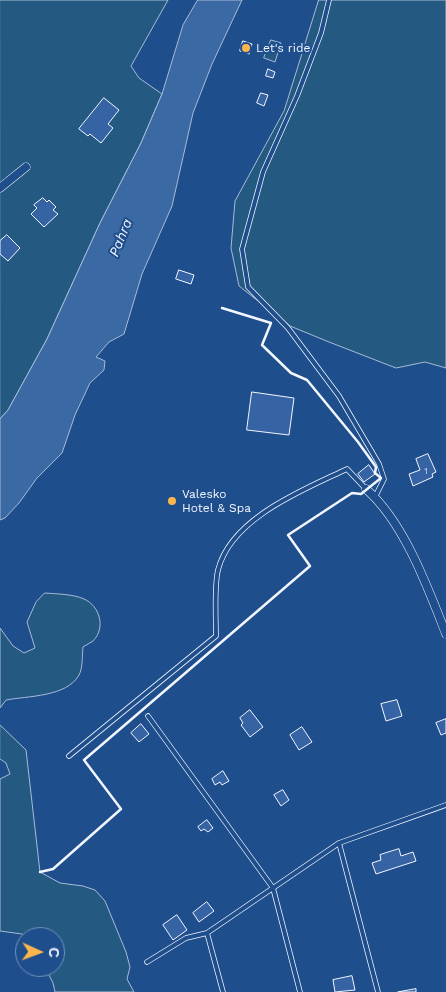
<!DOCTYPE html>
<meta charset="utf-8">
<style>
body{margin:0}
#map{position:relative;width:446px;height:992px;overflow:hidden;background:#1f4e8c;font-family:"Work Sans",sans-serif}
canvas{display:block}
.north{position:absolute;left:15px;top:927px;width:50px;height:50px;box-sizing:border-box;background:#1f4e8c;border:1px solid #7391ba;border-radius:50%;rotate:92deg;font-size:14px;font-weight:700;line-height:20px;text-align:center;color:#f2f6ff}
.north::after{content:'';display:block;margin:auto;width:18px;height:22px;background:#ffb74d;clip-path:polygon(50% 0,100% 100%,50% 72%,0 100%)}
</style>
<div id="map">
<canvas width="446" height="992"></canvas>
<div class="north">С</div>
</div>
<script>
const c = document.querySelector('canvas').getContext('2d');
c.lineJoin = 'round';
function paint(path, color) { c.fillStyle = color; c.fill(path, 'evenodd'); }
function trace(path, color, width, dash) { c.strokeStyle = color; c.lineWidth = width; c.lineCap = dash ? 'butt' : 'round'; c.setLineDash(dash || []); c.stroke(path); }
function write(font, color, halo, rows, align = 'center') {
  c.font = font + ' "Work Sans",sans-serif'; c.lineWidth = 4; c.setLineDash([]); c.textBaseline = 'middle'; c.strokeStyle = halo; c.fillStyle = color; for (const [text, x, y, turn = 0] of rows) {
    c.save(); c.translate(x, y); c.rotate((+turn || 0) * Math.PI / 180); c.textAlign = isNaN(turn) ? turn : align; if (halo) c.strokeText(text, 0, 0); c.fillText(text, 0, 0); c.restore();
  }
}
const green = new Path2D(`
 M0,0h168l-37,66 8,12 23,16 -21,49 -41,80 -53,116 -39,71 -8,9z
 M319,0h127v368l-21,-6 -29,6 -67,-26 -39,-16 -51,-40 -8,-38 4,-47 49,-90z
 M271,40l10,3 -6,19 -11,-4z
 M45,593c12,1 28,1 39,6 16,7 22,29 9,42 -3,2 -7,4 -10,6 -1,8 0,21 -4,28 -12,22 -52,21 -73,25l-6,8v-80l13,18 11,7 11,-5 -8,-26 9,-20z
 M0,725l26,25 14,122 20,11 23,3 12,4 10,11 21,51 4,15 -3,12 7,13h-79l-2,-9 -8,-16h10v-30h-29l-4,-3 -22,-3v-152l10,-5 -4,-11 -6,-4z`);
paint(green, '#245a82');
trace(green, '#a8bbd7', 1);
const water = new Path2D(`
 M198,0h44l-30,64 -19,49 -21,93 -30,68 -18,60 -15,8 -13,15 9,4 -1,9 -14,13 -15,32 -13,38 -25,25 -18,25 -14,15 -5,2v-101l8,-9 39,-71 53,-116 41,-80 21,-49 21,-69z`);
paint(water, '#3b69a3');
trace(water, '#a8bbd7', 1);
const building = new Path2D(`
 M243,41l9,3 -3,10 -9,-3z
 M268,69l7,3 -2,6 -7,-2z
 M261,93l7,2 -4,11 -7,-3z
 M104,98l15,12 -11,14 5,4 -12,15 -11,-9 -2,2 -9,-7z
 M43,198l4,4 2,-2 7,7 -3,3 5,4 -14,13 -13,-13 6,-6 -3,-3z
 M7,235l13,13 -12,13 -8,-7v-13z
 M179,270l15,5 -3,9 -15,-5z
 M252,392l42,6 -5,37 -42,-5z
 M428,454l8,18 -4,2 1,3 -20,9 -4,-12 11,-4 -4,-11z
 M369,465l6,9 -11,8 -6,-8z
 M397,700l5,16 -16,5 -5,-17z
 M250,710l13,17 -13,10 -9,-12 2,-2 -3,-5z
 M446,719v14l-5,2 -5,-12z
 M141,724l8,10 -10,8 -8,-9z
 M302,727l10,15 -13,8 -9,-15z
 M223,771l6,10 -7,4 -2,-3 -5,3 -3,-6z
 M283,790l6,10 -8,6 -7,-11z
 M207,820l6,8 -5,4 -4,-3 -3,2 -3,-4z
 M399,849l2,7 12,-4 3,9 -40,13 -4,-11 9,-3 -1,-5z
 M207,902l7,9 -15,11 -6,-9z
 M177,915l10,15 -14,10 -10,-15z
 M352,976l3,14 -20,2 -2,-12z
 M416,989v3h-18z`);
paint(building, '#3563a3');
trace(building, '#f2f6ff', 1);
const lane = new Path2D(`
 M329,0l-8,33 -24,63 -34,76 -21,77 6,38 40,41 51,68 40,68 5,15 -9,18
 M148,716l125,172 27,104
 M69,756l147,-120c0,-18 -2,-49 2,-66 13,-52 85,-80 129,-101l19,20
 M147,962l39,-24 21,-5
 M223,992l-16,-59 132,-90
 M378,992l-39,-149 107,-38`);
const street = new Path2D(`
 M0,188l26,-21
 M366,489c38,33 62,99 80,145`);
trace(lane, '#f2f6ff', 5.5);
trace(street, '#f2f6ff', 9);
trace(lane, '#1f4e8c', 4);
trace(street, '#1f4e8c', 8);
trace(new Path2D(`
 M40,872l13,-3 68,-60 -37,-49 226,-194 -22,-31 64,-42 9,1 20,-16 -6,-5 1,-6 -18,-25 -51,-62 -16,-7 -29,-28 9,-22 -49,-15`), '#f2f6ff', 2.5);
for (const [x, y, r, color] of [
 [246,48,5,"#ffb74d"],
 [172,501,5,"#ffb74d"]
]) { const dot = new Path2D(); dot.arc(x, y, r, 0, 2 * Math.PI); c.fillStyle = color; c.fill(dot); trace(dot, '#1f4e8c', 2); }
write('10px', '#c3d1e8', null, [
 ["1",426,471]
]);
write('12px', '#f2f6ff', '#1f4e8c', [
 ["Let's ride",256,48],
 ["Valesko",182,494],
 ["Hotel & Spa",182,508]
], 'left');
write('italic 14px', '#f2f6ff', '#1f4e8c', [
 ["Pahra",121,238,-68]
]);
</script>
